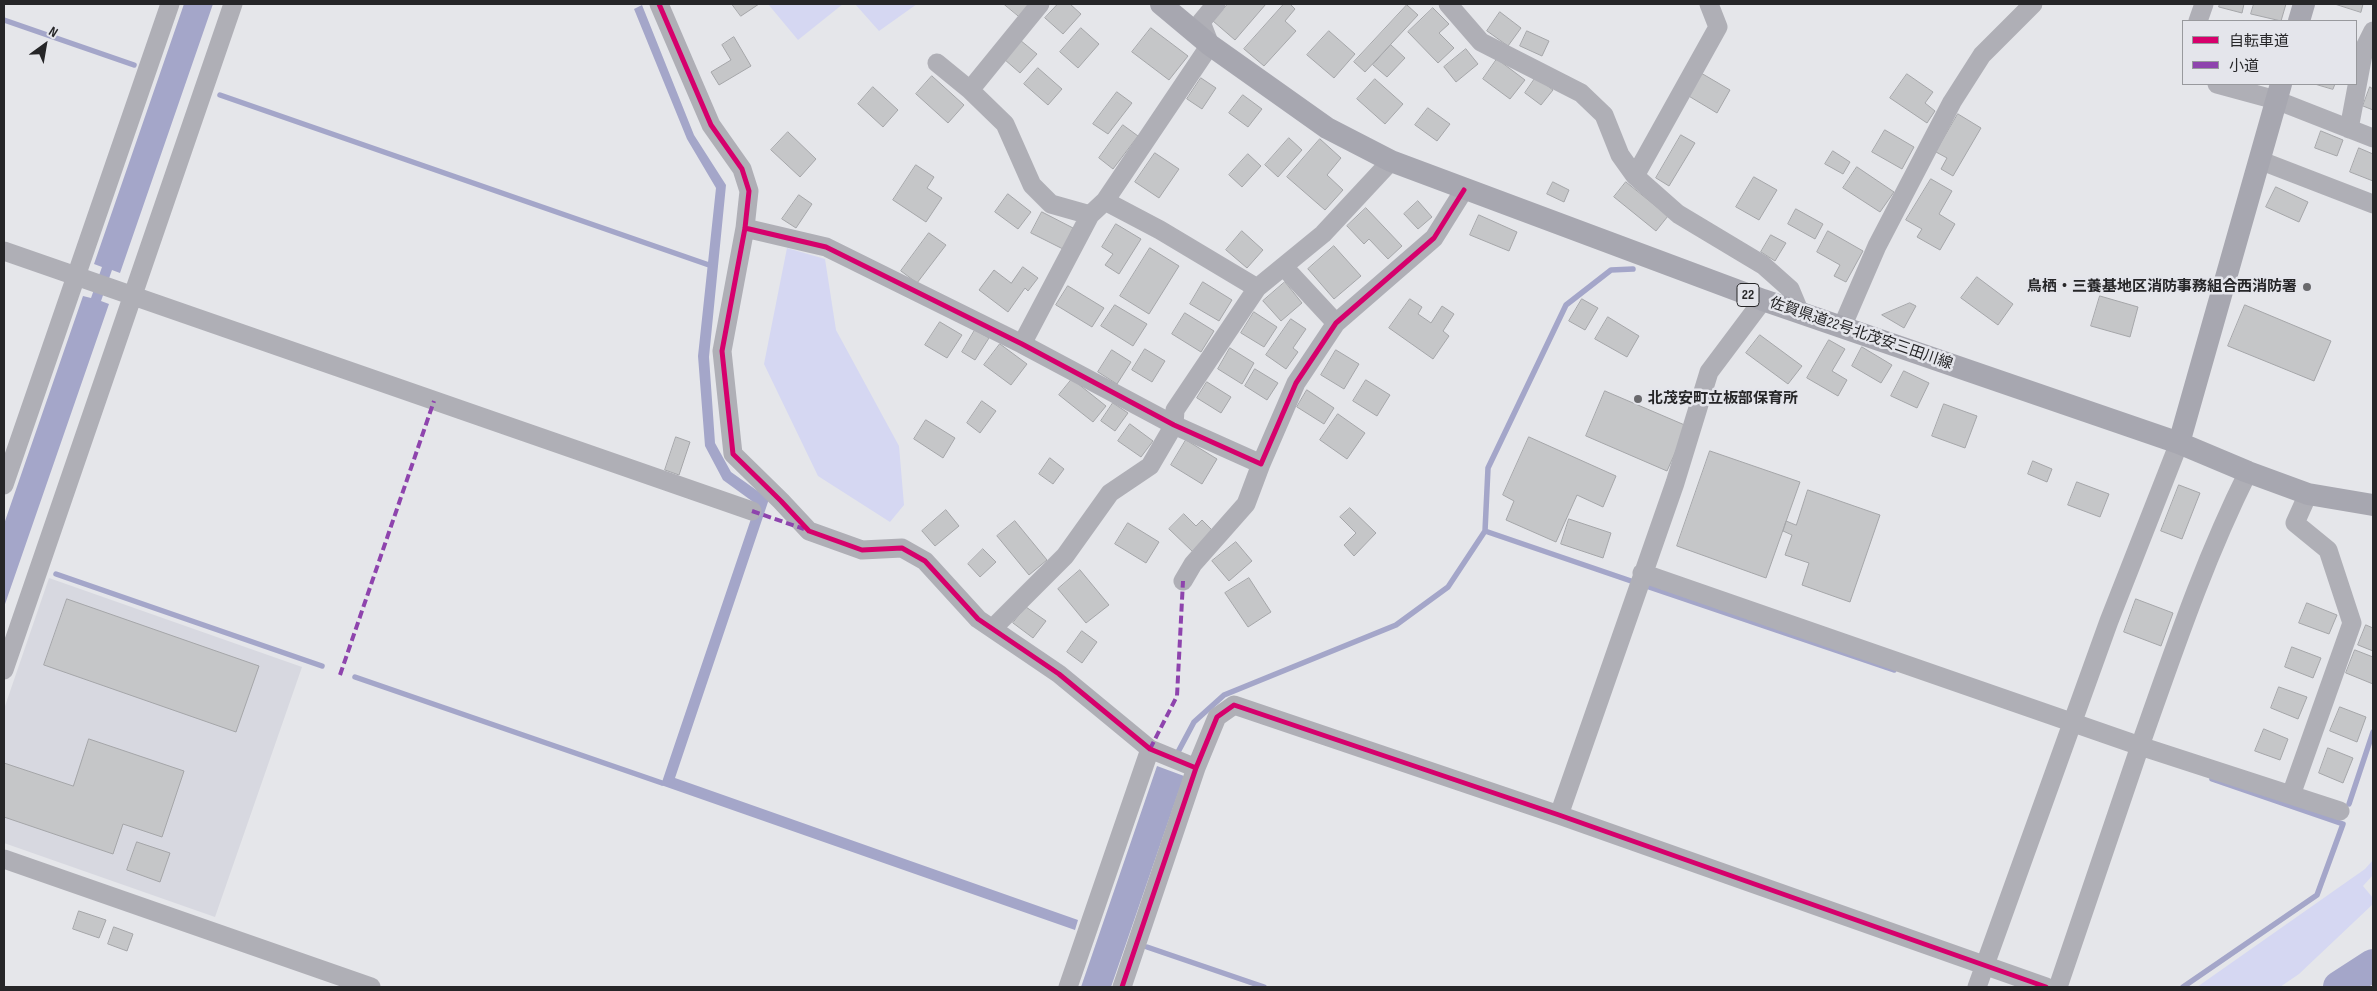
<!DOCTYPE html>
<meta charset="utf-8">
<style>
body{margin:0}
#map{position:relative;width:2377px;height:991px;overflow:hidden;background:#e5e6ea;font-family:"Sofia Sans Condensed","Noto Sans JP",sans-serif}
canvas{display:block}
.frame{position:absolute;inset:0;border:5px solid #262628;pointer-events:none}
.legend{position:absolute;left:2182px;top:20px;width:175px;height:65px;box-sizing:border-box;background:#e4e5eb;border:1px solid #98999d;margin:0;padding:6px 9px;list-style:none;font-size:15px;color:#262628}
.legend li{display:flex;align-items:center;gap:10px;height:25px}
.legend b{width:25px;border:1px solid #98999d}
.north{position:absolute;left:20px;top:20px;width:50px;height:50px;-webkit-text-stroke:4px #e4e5eb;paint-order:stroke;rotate:32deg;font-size:14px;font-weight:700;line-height:20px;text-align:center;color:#262628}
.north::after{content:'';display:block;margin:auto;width:18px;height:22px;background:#262628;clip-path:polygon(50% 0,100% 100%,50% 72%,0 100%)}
</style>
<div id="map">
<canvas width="2377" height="991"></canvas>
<div class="frame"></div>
<ul class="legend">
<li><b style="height:6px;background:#d6006c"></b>自転車道</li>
<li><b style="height:6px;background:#8e44ad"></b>小道</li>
</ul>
<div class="north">N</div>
</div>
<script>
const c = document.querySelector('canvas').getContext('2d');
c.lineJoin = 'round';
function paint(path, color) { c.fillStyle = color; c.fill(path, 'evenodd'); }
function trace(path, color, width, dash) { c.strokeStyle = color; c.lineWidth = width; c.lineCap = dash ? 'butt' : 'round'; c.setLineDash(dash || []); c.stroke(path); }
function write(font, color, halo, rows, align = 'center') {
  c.font = font + ' "Sofia Sans Condensed","Noto Sans JP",sans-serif'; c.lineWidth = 5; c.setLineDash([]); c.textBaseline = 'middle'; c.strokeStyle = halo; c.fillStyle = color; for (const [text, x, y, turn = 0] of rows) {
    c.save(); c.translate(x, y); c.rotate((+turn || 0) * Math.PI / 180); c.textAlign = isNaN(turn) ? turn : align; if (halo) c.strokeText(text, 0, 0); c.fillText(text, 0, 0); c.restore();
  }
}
paint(new Path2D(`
 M49,578l253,89 -87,250 -211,-74v-134z`), '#d7d8e0');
paint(new Path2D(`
 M768,4h75l-45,36z
 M855,4h62l-38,27z
 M787,248l38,11 11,71 63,116 5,59 -14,17 -72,-46 -54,-112z
 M2373,860v15l-10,11 10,12v6l-74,70 -19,13h-83l168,-118z`), '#d5d7f2');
paint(new Path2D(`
 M184,4h29l-93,269 -8,-3 -11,31 8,3 -105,303v-83l79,-228 8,2 11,-31 -8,-3z
 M642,5l52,130 32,50 -17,172 6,86 16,29 38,27 -94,279 403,142 -3,10 -414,-145 95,-281 -33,-24 -18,-34 -7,-90 18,-168 -29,-49 -53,-130z
 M1157,766l27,10 -73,211h-30z`), '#a4a6c9');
trace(new Path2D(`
 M4,20l130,45
 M220,95l489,170
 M1485,531l149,51
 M56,574l266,92
 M1649,587l245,83
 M355,677l307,106
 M1178,752l16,-30 30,-27 172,-70 52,-38 37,-56 3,-63 78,-163 45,-35 22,-1
 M2349,804l24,-72
 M1147,947l117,40
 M2183,987l134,-92 26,-71 -131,-45`), '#a4a6c9', 5.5);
trace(new Path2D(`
 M2339,987l34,-22`), '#a4a6c9', 32);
const building = new Path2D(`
 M732,4h27l-18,12z
 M1004,4h28l-12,13z
 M1058,4h12l11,10 -18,20 -18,-16z
 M1228,4h38l-31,36 -22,-19z
 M1284,4h6l5,5 -10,12 11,10 -32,35 -20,-17z
 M2220,4h24l-2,9 -23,-6z
 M2254,4h32l-5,17 -30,-7z
 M2335,4h28l-2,8z
 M1407,5l11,10 -53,57 -11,-10z
 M1433,8l16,16 -10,9 15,15 -16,15 -30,-31z
 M1500,12l21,16 -13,18 -21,-15z
 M1081,28l18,16 -21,24 -18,-16z
 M1151,28l37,28 -19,24 -37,-28z
 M1329,31l26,23 -21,24 -27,-23z
 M1527,31l22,10 -7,15 -22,-10z
 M734,37l17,29 -32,19 -8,-13 20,-12 -9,-15z
 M1020,40l17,14 -17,19 -16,-14z
 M1391,45l14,13 -18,19 -14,-12z
 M1466,49l12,15 -22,18 -12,-15z
 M1497,59l28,21 -15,19 -27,-20z
 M1038,68l24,21 -14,16 -24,-21z
 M1701,73l29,17 -13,23 -30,-18z
 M1907,74l26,18 -8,11 10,8 -8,12 -37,-25z
 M932,76l32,29 -16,18 -32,-29z
 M1536,77l17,13 -12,15 -16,-12z
 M1201,78l15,10 -14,21 -15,-10z
 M1375,79l28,25 -18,20 -28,-25z
 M2315,84h20l-2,5z
 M873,87l25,23 -15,17 -25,-23z
 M2370,87l3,2v21l-10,-4z
 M1117,92l15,11 -24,31 -15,-10z
 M1243,95l19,14 -14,18 -19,-14z
 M1428,108l22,16 -13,17 -22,-16z
 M1958,114l23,14 -28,48 -12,-7 6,-11 -11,-6z
 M1123,125l15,11 -25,33 -14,-11z
 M1885,130l29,17 -12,22 -30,-17z
 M2321,131l22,9 -6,16 -22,-8z
 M788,132l28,27 -16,18 -29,-27z
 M1681,135l14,8 -26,43 -13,-8z
 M1289,138l13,12 -24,27 -13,-12z
 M1320,139l21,19 -14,17 16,15 -18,20 -38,-33z
 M2359,148l14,6v27l-23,-9z
 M1833,151l17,11 -7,12 -18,-10z
 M1155,153l24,16 -20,29 -24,-16z
 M1248,154l13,12 -19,21 -13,-12z
 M916,165l18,12 -7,11 15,10 -16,24 -33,-22z
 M1857,167l37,25 -14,20 -37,-24z
 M1754,177l23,13 -18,30 -23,-13z
 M1931,179l21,12 -13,23 16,10 -15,26 -23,-13 5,-8 -16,-9z
 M1553,182l16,8 -5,12 -17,-8z
 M1626,182l42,34 -12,15 -42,-34z
 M2276,187l32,15 -9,20 -33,-15z
 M1008,194l23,18 -13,17 -23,-17z
 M799,195l13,9 -16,24 -14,-9z
 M1418,201l14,16 -14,12 -14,-15z
 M1366,208l36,38 -14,13 -19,-20 -5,5 -17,-18z
 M1796,209l27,15 -8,15 -27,-15z
 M1042,212l31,16 -10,21 -32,-16z
 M1479,215l38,17 -8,19 -39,-16z
 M1116,224l25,15 -22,35 -14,-9 8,-11 -11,-7z
 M1242,231l21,19 -16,18 -21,-18z
 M1828,231l35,20 -17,31 -12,-6 6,-11 -23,-13z
 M929,233l17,12 -29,38 -16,-12z
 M1771,235l15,8 -11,18 -14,-9z
 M1334,246l27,30 -27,23 -26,-30z
 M1150,248l29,18 -30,48 -29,-18z
 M1023,267l15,11 -10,13 -3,-3 -17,24 -29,-22 15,-20 17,13z
 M1977,277l36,27 -15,21 -37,-27z
 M1203,282l29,18 -13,21 -29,-17z
 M1285,282l17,21 -21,18 -18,-20z
 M1068,286l36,22 -12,19 -36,-22z
 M2100,296l38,11 -8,30 -39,-11z
 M1410,299l12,8 -4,7 13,9 11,-17 12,8 -11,17 6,5 -16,23 -44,-31z
 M1582,299l16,9 -13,22 -16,-9z
 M1910,303l6,3 -12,22 -22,-13z
 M1115,305l32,19 -14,22 -32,-20z
 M2245,305l86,36 -17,40 -86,-35z
 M1254,312l23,15 -13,20 -23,-14z
 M1185,313l29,18 -13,21 -29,-18z
 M1608,317l31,19 -12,21 -32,-18z
 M1291,319l15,10 -13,19 5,4 -12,17 -20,-14z
 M940,322l22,13 -15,23 -22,-13z
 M975,330l14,8 -14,22 -13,-8z
 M1760,335l42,31 -14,18 -42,-31z
 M1829,340l16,9 -13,22 15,9 -9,16 -31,-18z
 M1000,344l27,20 -16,21 -27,-20z
 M1862,347l30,18 -11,18 -29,-17z
 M1230,348l24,15 -12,21 -24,-15z
 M1145,349l20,12 -13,21 -20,-12z
 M1112,350l19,12 -14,22 -19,-12z
 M1336,350l23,14 -15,25 -23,-14z
 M1255,369l23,14 -11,17 -22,-14z
 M1904,371l25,12 -12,25 -26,-12z
 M1072,379l34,27 -13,16 -34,-27z
 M1366,380l24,15 -13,21 -24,-15z
 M1207,382l24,15 -10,16 -24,-15z
 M1307,390l27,18 -10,16 -27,-17z
 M1605,391l82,35 -20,45 -81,-35z
 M982,401l14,10 -16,22 -13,-10z
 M1113,403l15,10 -13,18 -14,-10z
 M1944,404l33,12 -12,32 -33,-12z
 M1338,414l27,19 -18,26 -27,-19z
 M926,420l29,18 -12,20 -29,-19z
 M1130,424l23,17 -12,16 -23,-16z
 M676,437l14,5 -11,33 -14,-5z
 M1529,437l87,39 -13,31 -26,-12 -21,47 -50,-22 8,-19 -11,-6z
 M1186,440l31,19 -15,25 -31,-19z
 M1710,451l90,31 -34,96 -89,-32z
 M1050,458l14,11 -11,15 -14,-10z
 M2033,461l19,8 -5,13 -19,-8z
 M2077,482l32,12 -9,23 -32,-12z
 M2179,485l21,8 -18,46 -21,-8z
 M1808,490l72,25 -30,87 -48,-17 7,-22 -24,-8 7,-20 -9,-4 3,-10 10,4z
 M1350,508l26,25 -22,23 -10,-11 12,-12 -16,-16z
 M946,510l13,16 -24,20 -13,-15z
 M1184,514l12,12 6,-6 11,11 -20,21 -24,-23z
 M1569,519l42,14 -8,25 -42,-14z
 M1015,521l32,39 -18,15 -32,-39z
 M1128,523l31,19 -13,21 -31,-19z
 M1236,542l16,19 -23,20 -17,-20z
 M983,549l13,13 -16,15 -12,-13z
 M1080,570l29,35 -23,18 -28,-34z
 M1249,578l22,34 -23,15 -23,-34z
 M67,599l192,67 -23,66 -192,-67z
 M2136,599l37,14 -12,33 -37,-14z
 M2307,603l30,12 -8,19 -30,-11z
 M1026,607l20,14 -13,17 -20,-15z
 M2366,625l7,3v23l-15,-6z
 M1082,631l15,11 -15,21 -15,-11z
 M2292,647l29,11 -8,20 -28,-11z
 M2355,650l18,7v27l-27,-11z
 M2279,687l28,10 -9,22 -27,-11z
 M2340,707l26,10 -9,25 -27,-11z
 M2264,729l24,10 -8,21 -25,-9z
 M89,739l95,32 -22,66 -39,-13 -10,30 -109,-37v-54l69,23z
 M2328,748l25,10 -10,25 -24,-10z
 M137,842l33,11 -10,29 -33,-12z
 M79,911l27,9 -7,18 -26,-9z
 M114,927l19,7 -6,17 -19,-7z`);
paint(building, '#c5c6c8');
trace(building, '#a5a6a9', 1);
trace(new Path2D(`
 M659,4l52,121 31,44 7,22 -4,37 -23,123 11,103 48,47 28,30 53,19 40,-2 23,13 53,58 81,55 91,75 46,19
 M1448,4l33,38 100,51 23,22 16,40 15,21 43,38 85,51 27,24 10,24
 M2198,21l6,-17
 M937,63l33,27 35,34 27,61 19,19 39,11
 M2217,84l59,16 97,38
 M970,90l70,-86
 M2349,129l15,-80 9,-18
 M2259,160l114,44
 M1635,176l83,-149 -9,-23
 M1105,201l55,29 97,58
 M745,228l81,19 196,97 152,81 87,39 35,-81 40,-60 98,-85 30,-48
 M4,251l748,260
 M1284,267l52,56
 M1842,327l35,-81 75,-144 30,-47 51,-51
 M1022,344l68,-129 15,-14 105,-156 -9,-23 15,-18
 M4,485l166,-481
 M1642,573l498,173c33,-93 64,-186 108,-274
 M1183,581l10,-17 53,-60 15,-40
 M993,628l72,-72 45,-63 40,-27 24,-41 1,-15 82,-122 66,-54 68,-73
 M4,670l229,-666
 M2291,795l61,-172 -24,-73 -33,-27 13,-29
 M1559,815l116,-332 34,-111 54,-72
 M4,859l367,128
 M1068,987l82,-238
 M1122,987l74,-219 21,-51 17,-12 325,110 487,172
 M1977,987l132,-366 70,-178
 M2058,987l82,-241 200,65`), '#afafb6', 19);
trace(new Path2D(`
 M1161,4l49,41 117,83 64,33 372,139 416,143 69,29 60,22 65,11
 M2299,21l5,-17
 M2179,443l102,-359`), '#a7a7b0', 22);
trace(new Path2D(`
 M752,511l52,18
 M340,675l94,-274
 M1150,749l27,-53 6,-115`), '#8e44ad', 4, [8, 4]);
trace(new Path2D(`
 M659,4l52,121 31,44 7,22 -4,37 -23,123 11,103 48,47 28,30 53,19 40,-2 23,13 53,58 81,55 91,75 46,19
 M745,228l81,19 196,97 152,81 87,39 35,-81 40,-60 98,-85 30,-48
 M1122,987l74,-219 21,-51 17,-12 325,110 487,172`), '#d6006c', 5);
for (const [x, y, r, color] of [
 [2307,287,5,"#69696c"],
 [1638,399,5,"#69696c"]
]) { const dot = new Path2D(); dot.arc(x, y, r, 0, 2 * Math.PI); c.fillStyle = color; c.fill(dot); trace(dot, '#e4e5eb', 2); }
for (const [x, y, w] of [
 [1748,295,22]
]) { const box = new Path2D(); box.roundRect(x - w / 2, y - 11.5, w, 23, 4); c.fillStyle = '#e4e5eb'; c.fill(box); trace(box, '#262628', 1); }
write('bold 14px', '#262628', null, [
 ["22",1748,295]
]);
write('bold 15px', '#262628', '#e4e5eb', [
 ["鳥栖・三養基地区消防事務組合西消防署",2297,287],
 ["北茂安町立板部保育所",1648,399,"left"]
], 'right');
write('15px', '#262628', '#e4e5eb', [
 ["佐賀県道22号北茂安三田川線",1861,334,19]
]);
</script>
